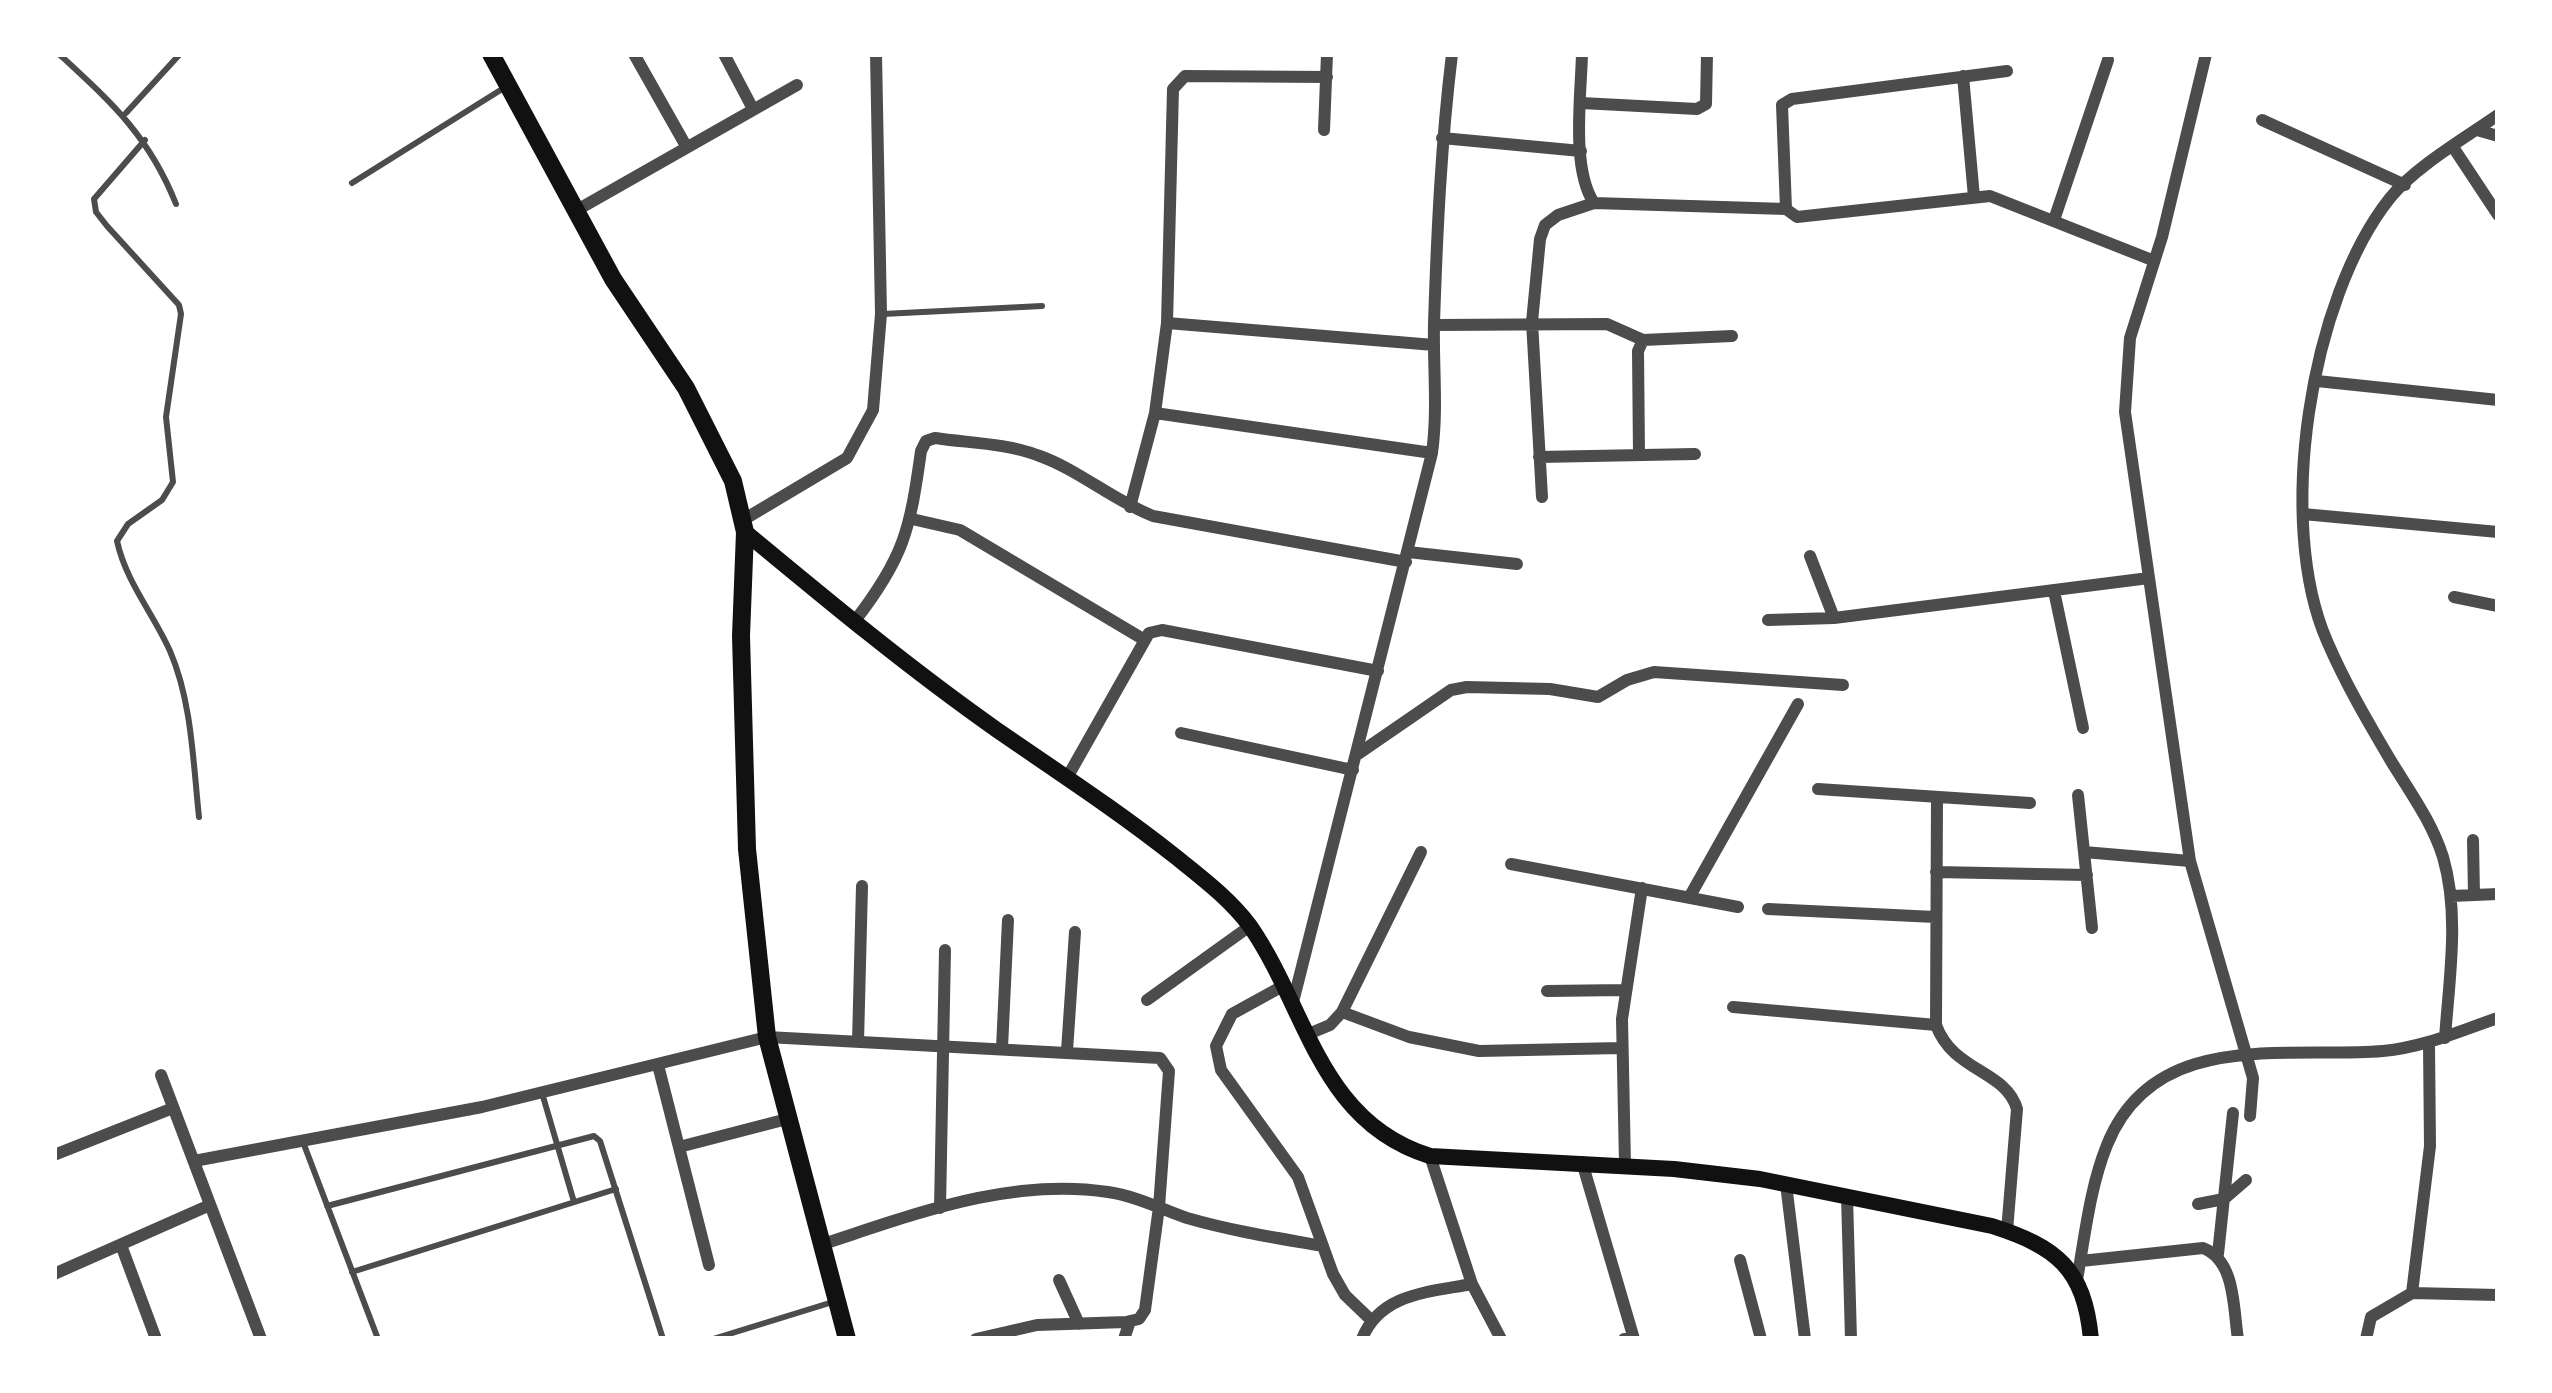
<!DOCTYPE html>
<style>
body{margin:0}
#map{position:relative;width:2552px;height:1393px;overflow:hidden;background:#fff;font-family:"Crimson Pro",serif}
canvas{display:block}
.frame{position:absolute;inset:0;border:57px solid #fff;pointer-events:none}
</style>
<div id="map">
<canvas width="2552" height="1393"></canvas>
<div class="frame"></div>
</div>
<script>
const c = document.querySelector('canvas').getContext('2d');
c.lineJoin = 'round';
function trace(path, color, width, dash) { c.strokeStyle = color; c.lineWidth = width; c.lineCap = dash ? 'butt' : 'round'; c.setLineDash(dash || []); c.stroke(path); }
trace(new Path2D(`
 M59,54c53,49 90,82 117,150
 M126,113l54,-59
 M145,140l-51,59 2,13 11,14 72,79 2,9 -15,103 7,65 -11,18 -34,24 -11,17c9,41 36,72 53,110 22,51 23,111 29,166
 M352,183l155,-97
 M883,314l159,-8
 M542,1093l32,109
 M303,1142l75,197
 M327,1206l267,-70 6,5 63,198
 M352,1272l264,-83
 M713,1339l123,-38`), '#4c4c4c', 6);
trace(new Path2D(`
 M634,54l52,92
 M724,54l29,55
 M1582,54c-1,41 -11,115 12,149l192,6
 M2206,54l-44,183 -32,101 -5,74 65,449 63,217 -3,38
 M2007,71l-215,28 -10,6 4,104 11,8 193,-21 162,64
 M1963,76l11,121
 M1581,103l116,6 9,-5 1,-50
 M2262,120l143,65
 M1324,130l3,-76
 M2477,130l21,6
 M1442,138l139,13
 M2453,147l45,68
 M577,210l220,-125
 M2054,220l54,-160
 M1167,323l267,22
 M1434,325l173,-1 36,16
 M2317,381l181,19
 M1155,413l277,40
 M1639,455l-1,-104 5,-11 89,-4
 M1539,457l156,-3
 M1542,497l-10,-175 8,-83 5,-14 13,-10 36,-12
 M1130,507l25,-94 12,-90 6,-234 12,-13 142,1
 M2303,514l195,18
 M912,519l48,11 183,109
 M743,520l104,-62 26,-48 8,-96 -5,-260
 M1408,552l109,12
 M1810,556l24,62
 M2054,591l29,137
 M2454,597l44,9
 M1768,620l66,-2 315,-40
 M854,622c50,-64 56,-92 67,-171l5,-10 9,-3c33,5 70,5 102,17 41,14 75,45 116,61l253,46
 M1181,733l172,37
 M1358,754l93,-64 16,-3 83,2 48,8 29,-17 27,-8 189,13
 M1068,776l81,-143 13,-3 216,41
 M1818,789l212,14
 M2078,795l14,133
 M1937,797l-1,228c17,47 70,45 81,84l-10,122
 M2473,840l1,55
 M2084,852l106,9
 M1511,864l227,43
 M1936,872l151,3
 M1690,896l108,-192
 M2451,896l47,-2
 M1768,909l167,8
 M1281,987l-49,27 -16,32 5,24 77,107 35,97 12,21 25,24
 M1547,991l77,-1
 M1147,1000l103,-74
 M1292,1006l140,-553c6,-44 1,-86 2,-130 3,-90 7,-179 18,-269
 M1733,1007l203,18
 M1342,1012l67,25 70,14 141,-3
 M1306,1035l24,-10 12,-13 79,-160
 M2445,1038c4,-59 15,-123 -2,-181 -11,-35 -33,-65 -52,-96 -23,-39 -46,-78 -64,-120 -52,-119 -17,-343 63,-443 25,-31 75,-60 108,-83
 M858,1042l4,-156
 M1002,1048l6,-128
 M1067,1051l8,-119
 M658,1065l51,200
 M161,1075l100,264
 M679,1147l108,-28
 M54,1155l119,-47
 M1430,1156l42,128 29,55
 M194,1161l288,-54 285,-70 393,21 9,13 -10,136 -14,103 -6,9 -13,3 -89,3 -61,14
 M1582,1162l52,177h-10
 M1625,1164l-3,-145 20,-131
 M1786,1184l19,155
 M1847,1196l4,143
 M2198,1204l26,-5 22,-19
 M940,1208l5,-258
 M121,1245l35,94
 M820,1245c93,-30 189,-68 288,-53 28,4 53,17 79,26 45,13 90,20 136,28
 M2218,1254l15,-141
 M1740,1260l21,79
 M2081,1261l122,-13c33,13 30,60 35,91
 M54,1274l156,-69
 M1059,1280l20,44
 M2077,1280c8,-45 13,-93 30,-135 47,-117 179,-86 276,-94 42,-4 76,-20 115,-33
 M2412,1293l86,2
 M1124,1339l6,-18
 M1362,1339c18,-46 68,-47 110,-55
 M2366,1339l5,-22 41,-24 18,-147 -1,-102`), '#4c4c4c', 12);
trace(new Path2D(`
 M745,532c82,68 165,137 252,198 61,42 121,81 179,127 26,21 54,42 74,69 57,82 69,196 180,230l244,13 86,10 232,47c65,21 92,42 99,113`), '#111', 16);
trace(new Path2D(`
 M491,54l122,225 73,109 47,93 12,51 -4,104 6,213 20,188 80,302`), '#111', 18);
</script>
